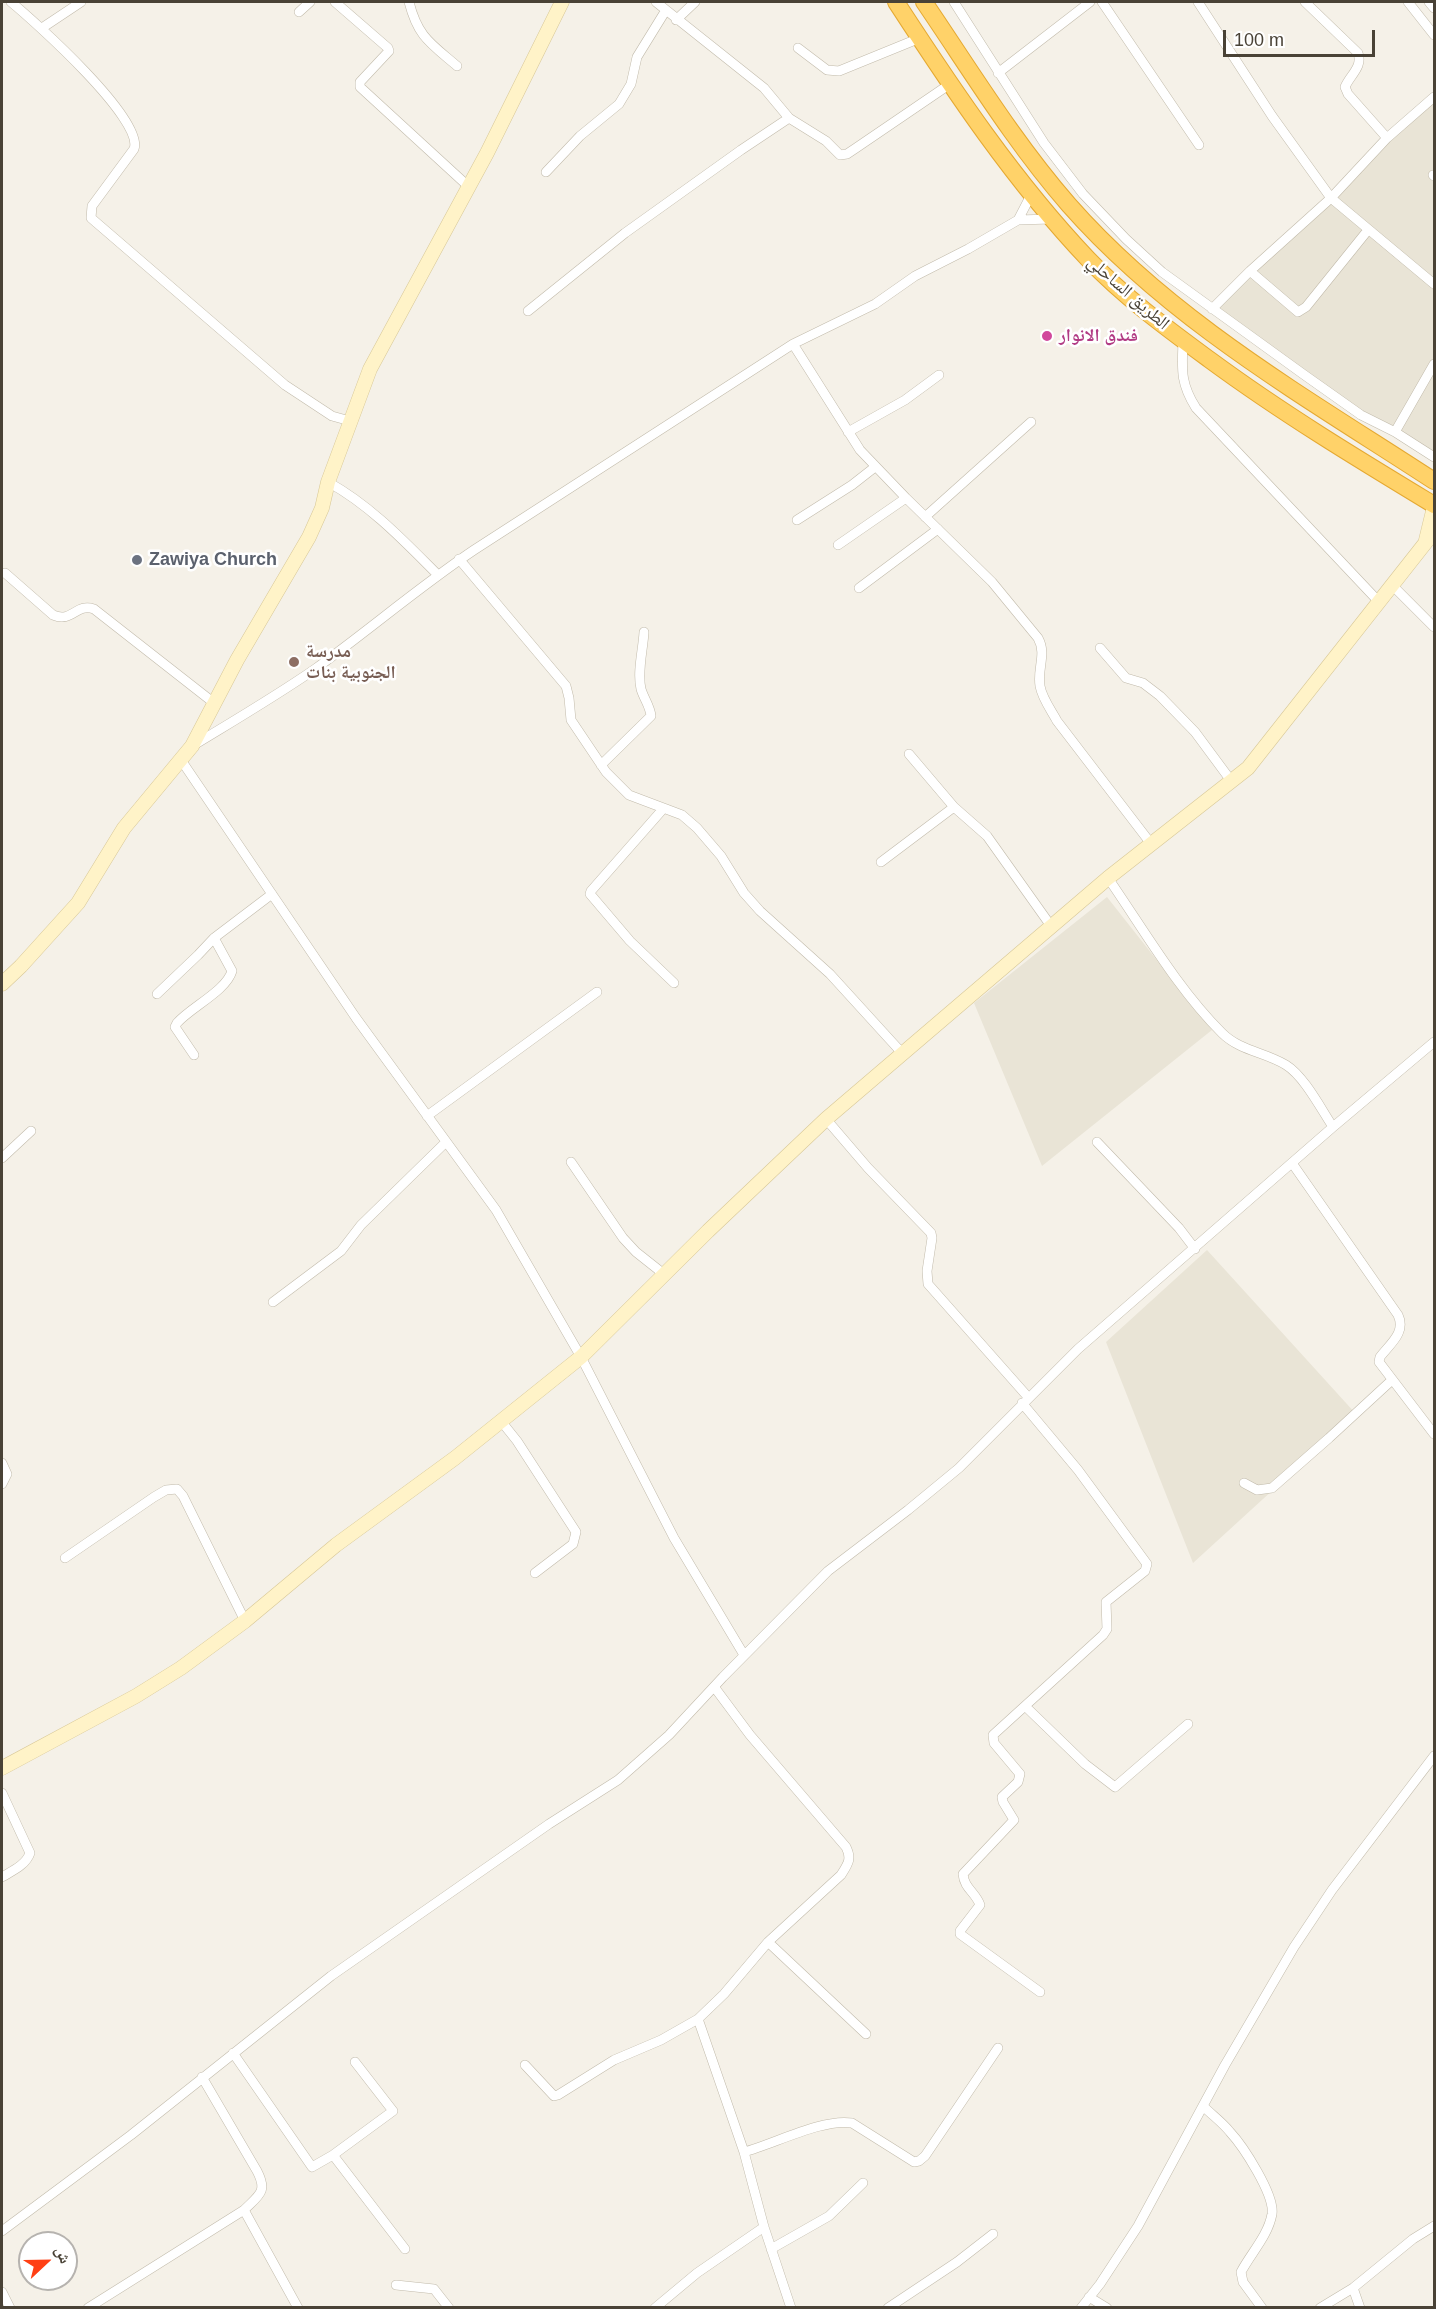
<!DOCTYPE html>
<meta charset="utf-8">
<style>
body{margin:0}
#map{position:relative;width:1436px;height:2309px;overflow:hidden;background:#f5f1e8;font-family:Helvetica,"Noto Naskh Arabic",sans-serif}
canvas{display:block}
.frame{position:absolute;inset:0;border:3px solid #494236;pointer-events:none}
.north{position:absolute;left:18px;top:2231px;width:60px;height:60px;box-sizing:border-box;background:#fff;border:2px solid #b6b3af;border-radius:50%;rotate:68deg;font-size:16px;font-weight:700;line-height:24px;text-align:center;color:#494236}
.north::after{content:'';display:block;margin:auto;width:21px;height:27px;background:#ff4015;clip-path:polygon(50% 0,100% 100%,50% 72%,0 100%)}
.scale{position:absolute;left:1223px;top:30px;width:152px;height:27px;box-sizing:border-box;border:3px solid #494236;border-top:0;padding-left:8px;font-size:18px;line-height:21px;white-space:nowrap;color:#494236;-webkit-text-stroke:4px #fff;paint-order:stroke}
</style>
<div id="map">
<canvas width="1436" height="2309"></canvas>
<div class="frame"></div>
<div class="north">ش</div>
<div class="scale">100 m</div>
</div>
<script>
const c = document.querySelector('canvas').getContext('2d');
c.lineJoin = 'round';
function paint(path, color) { c.fillStyle = color; c.fill(path, 'evenodd'); }
function trace(path, color, width, dash) { c.strokeStyle = color; c.lineWidth = width; c.lineCap = dash ? 'butt' : 'round'; c.setLineDash(dash || []); c.stroke(path); }
function write(font, color, halo, rows, align = 'center') {
  c.font = font + ' Helvetica,"Noto Naskh Arabic",sans-serif'; c.lineWidth = 5; c.setLineDash([]); c.textBaseline = 'middle'; c.strokeStyle = halo; c.fillStyle = color; for (const [text, x, y, turn = 0] of rows) {
    c.save(); c.translate(x, y); c.rotate((+turn || 0) * Math.PI / 180); c.textAlign = isNaN(turn) ? turn : align; if (halo) c.strokeText(text, 0, 0); c.fillText(text, 0, 0); c.restore();
  }
}
paint(new Path2D(`
 M1434,97v361l-73,-44 -149,-105z
 M1107,897l105,133 -170,136 -68,-163z
 M1207,1250l149,164 -163,149 -87,-221z`), '#e9e4d6');
const street = new Path2D(`
 M11,2c23,19 134,118 123,147l-42,57 -1,12 194,167 47,31 18,5
 M335,2l53,46 1,3 -29,31v5l109,100
 M409,2c9,35 21,41 48,64
 M656,2l108,86 25,30 37,23 14,14 7,-1 9,-6 94,-64
 M954,2l90,141 39,51 43,45 36,33 141,102 58,41 34,17 39,25
 M1102,2l97,143
 M1198,2l74,114 59,82 103,86
 M1305,2l53,51c5,14 -8,22 -13,34l3,7 39,44
 M1408,2l26,33
 M1429,2l5,6
 M299,12l11,-10
 M676,20l19,-18
 M42,28l39,-26
 M798,48l29,22 12,1 81,-33
 M998,73l92,-71
 M546,172l34,-36 39,-32 12,-20 6,-27 29,-47
 M1433,175l1,1
 M1018,220l13,-25
 M1250,271l48,41 8,-5 62,-77
 M1212,309l38,-38 81,-73 56,-60 47,-41
 M528,311l97,-78 116,-83 48,-32
 M1183,341c-1,28 -3,42 13,67l184,195
 M793,344l67,106 46,48 86,84 46,56c9,16 -1,30 2,48 2,12 11,24 17,35l95,124
 M848,432l57,-32 34,-25
 M1395,432l39,-68
 M328,482c43,24 75,58 109,92
 M925,517l106,-95
 M797,520l55,-35 23,-18
 M838,545l68,-47
 M459,559l107,127 3,12 2,22 35,52 23,23 53,20 15,13 24,28 23,37 16,18 70,63 72,79
 M5,573l48,42c20,8 22,-12 41,-6l120,94
 M1393,586l41,41
 M859,588l79,-59
 M1100,648l26,30 17,5 17,13 35,36 37,50
 M194,745c41,-25 82,-49 121,-76 54,-39 104,-82 159,-119l319,-206 82,-40 40,-28 53,-27 50,-29 33,-1
 M909,754l45,53 33,29 64,90
 M181,760l175,258 140,192 85,147 93,181 70,117
 M601,765l50,-49c-1,-10 -7,-17 -10,-27 -4,-17 2,-39 3,-57
 M663,809l-72,82 -1,3 40,47 44,42
 M881,862l73,-55
 M1108,878c36,52 69,110 114,155 18,18 43,19 64,32 18,11 35,44 47,62
 M157,994l41,-39 16,-17 58,-44
 M194,1055l-19,-28 2,-4c14,-16 49,-32 55,-52l-18,-33
 M427,1116l170,-124
 M826,1119l42,49 63,65 1,5 -5,33 1,13 100,113
 M1097,1142l82,86 16,21
 M2,1158l29,-27
 M571,1162l52,76 13,14 29,23
 M1292,1163l106,152c8,17 -7,28 -18,42l-1,5 55,72
 M273,1302l68,-51 20,-26 85,-83
 M1022,1403l56,67 69,94 -2,7 -39,31 1,27 -4,6 -110,100 1,8 26,31 -2,8 -16,15 1,5 11,18 -51,54c1,14 13,19 17,31l-20,26v3l80,58
 M501,1421l16,20 59,91 -3,12 -38,29
 M2,1463l5,11 -5,10
 M1244,1483l13,7 15,-2 57,-50 63,-58
 M65,1558l89,-61 12,-7 11,-1 6,7 62,125
 M715,1688l35,47 96,112c6,12 2,17 -5,28l-73,67 -44,52 -26,25 46,133 20,75 27,81
 M1026,1707l59,57 30,23 73,-63
 M2,1793l28,60c-4,12 -18,18 -28,24
 M768,1942l98,92
 M233,2053l79,114 21,-12 72,94
 M525,2065l29,31 4,-1 56,-35 47,-20 37,-21
 M1203,2106c9,9 19,16 27,26 13,14 45,63 42,82 -4,22 -21,39 -31,58l2,10 19,26
 M744,2152c30,-8 79,-34 108,-29l62,39 5,-1 6,-5 73,-108
 M333,2155l60,-44 -38,-49
 M244,2210l54,98
 M2,2231l129,-96 200,-159 218,-152 69,-44 51,-45 54,-58 105,-106 80,-61 51,-42 119,-119 255,-222 101,-85
 M771,2249l58,-33 34,-33
 M396,2285l38,4 15,19
 M1353,2288l7,20
 M2,2292l8,16
 M1089,2297l18,11
 M88,2308l156,-98c15,-15 24,-18 13,-39l-55,-94
 M655,2308l42,-35 67,-46
 M888,2308l69,-46 36,-28
 M1081,2308l19,-24 38,-58 87,-161 69,-118 38,-57 102,-134
 M1320,2308l33,-20 60,-49 21,-13`);
const secondary = new Path2D(`
 M1426,540l8,-33
 M2,984l19,-18 57,-63 46,-75 68,-82 45,-86 72,-123 13,-29 6,-26 42,-113 117,-216 75,-151
 M2,1768l134,-72 45,-28 64,-47 91,-76 119,-87 126,-101 127,-126 118,-112 282,-241 140,-110 186,-236`);
const highway = new Path2D(`
 M896,2c58,89 118,179 192,257 36,38 80,70 122,101 72,53 148,99 224,145
 M924,2c47,69 90,140 145,203 102,116 238,193 365,276`);
trace(street, '#c1baaa', 10);
trace(secondary, '#d7c796', 15);
trace(highway, '#e5a932', 18);
trace(street, '#fff', 9);
trace(secondary, '#fff3c8', 14);
trace(highway, '#ffd269', 16);
for (const [x, y, r, color] of [
 [1047,336,6,"#d1479c"],
 [137,560,6,"#6b7280"],
 [294,662,6,"#8d6e63"]
]) { const dot = new Path2D(); dot.arc(x, y, r, 0, 2 * Math.PI); c.fillStyle = color; c.fill(dot); trace(dot, '#fff', 2); }
write('18px', '#494236', '#fff', [
 ["الطريق الساحلي",1128,293,41]
]);
write('bold 18px', '#b23c85', '#fff', [
 ["فندق الانوار",1059,336]
], 'left');
write('bold 18px', '#5b616d', '#fff', [
 ["Zawiya Church",149,560]
], 'left');
write('bold 18px', '#785e54', '#fff', [
 ["مدرسة",306,652],
 ["الجنوبية بنات",306,673]
], 'left');
</script>
